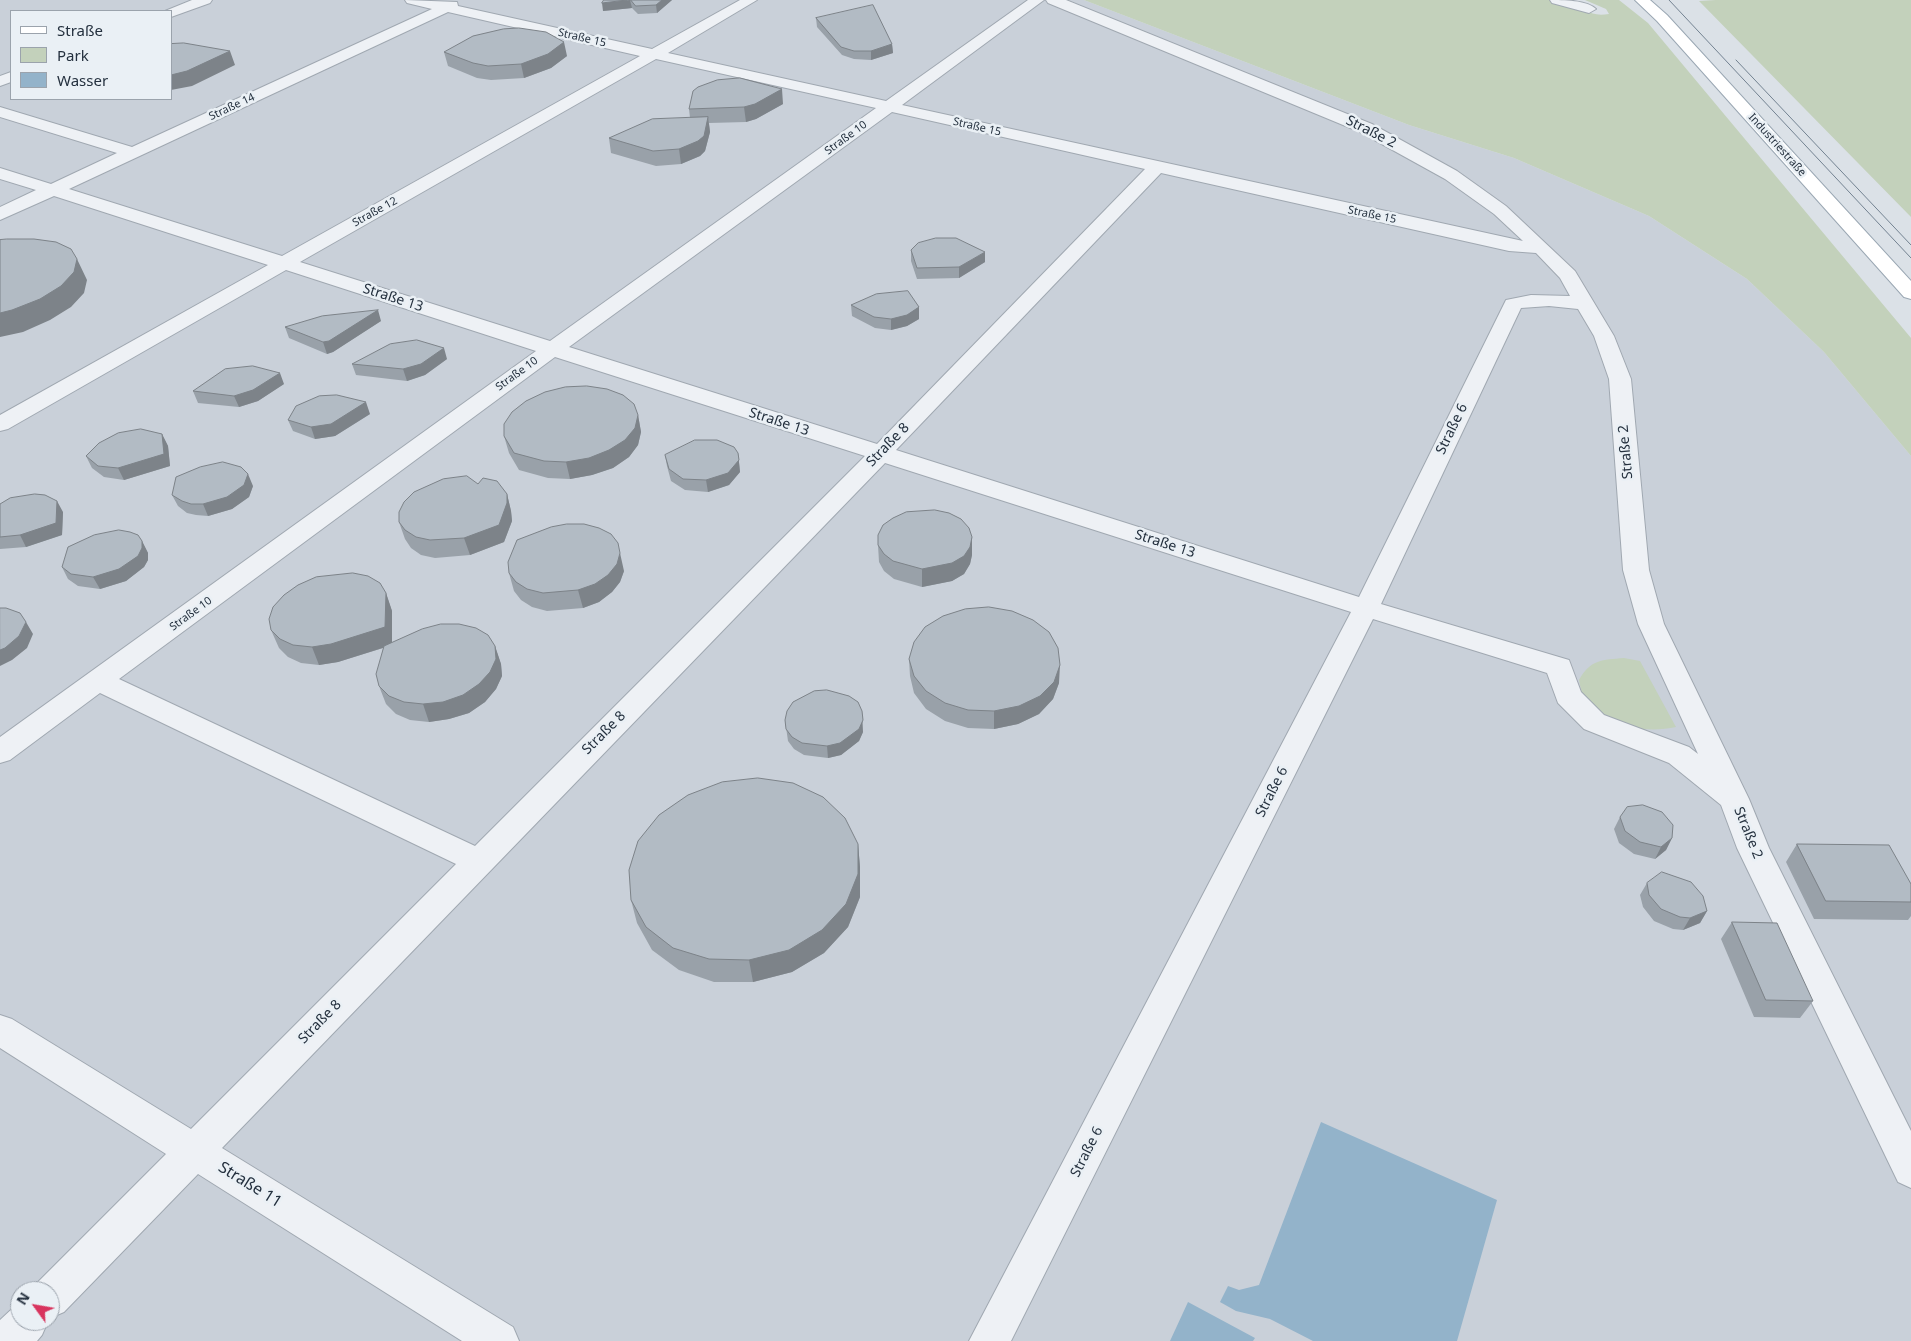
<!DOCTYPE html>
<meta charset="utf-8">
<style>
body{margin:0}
#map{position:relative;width:1911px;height:1341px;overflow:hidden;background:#dbe1e7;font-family:"Noto Sans",sans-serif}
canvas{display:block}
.legend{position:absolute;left:10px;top:10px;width:162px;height:90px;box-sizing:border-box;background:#eaf0f5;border:1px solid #9ba3ac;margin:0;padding:6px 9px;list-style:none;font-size:15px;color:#24303e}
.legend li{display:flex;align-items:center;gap:10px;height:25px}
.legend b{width:25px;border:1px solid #9ba3ac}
.north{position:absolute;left:10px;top:1281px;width:50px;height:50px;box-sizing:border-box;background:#eaf0f5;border:1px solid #9ba3ac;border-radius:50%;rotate:302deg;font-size:14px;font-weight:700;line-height:20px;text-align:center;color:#24303e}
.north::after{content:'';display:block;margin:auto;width:18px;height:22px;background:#d8345e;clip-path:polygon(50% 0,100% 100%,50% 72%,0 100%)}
</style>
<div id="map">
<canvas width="1911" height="1341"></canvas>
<ul class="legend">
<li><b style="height:6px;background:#fff"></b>Straße</li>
<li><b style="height:14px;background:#c3d1bb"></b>Park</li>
<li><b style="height:14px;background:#93b3ca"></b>Wasser</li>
</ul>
<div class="north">N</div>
</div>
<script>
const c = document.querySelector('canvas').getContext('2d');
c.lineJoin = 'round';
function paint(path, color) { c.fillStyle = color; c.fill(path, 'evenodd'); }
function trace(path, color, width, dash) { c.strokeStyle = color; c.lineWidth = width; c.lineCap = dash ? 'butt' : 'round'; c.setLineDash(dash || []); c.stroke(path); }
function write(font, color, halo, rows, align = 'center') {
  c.font = font + ' "Noto Sans",sans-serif'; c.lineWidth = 5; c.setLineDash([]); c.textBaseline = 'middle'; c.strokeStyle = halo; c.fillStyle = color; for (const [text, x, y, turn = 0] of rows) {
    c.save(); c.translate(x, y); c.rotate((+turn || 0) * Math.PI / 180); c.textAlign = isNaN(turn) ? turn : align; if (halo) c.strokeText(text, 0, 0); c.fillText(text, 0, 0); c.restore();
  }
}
paint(new Path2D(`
 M0,0h1084l325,125 105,33 135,58 98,63 77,73 87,104v885h-1911zM11,11h160v88h-160zM20,1291h30v30h-30z`), '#c9d0d9');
paint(new Path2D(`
 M1084,0h467c6,1 13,2 20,4 16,5 18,13 38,10l-3,-5 -21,-9h34l29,23 263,315v118l-87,-104 -77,-73 -98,-63 -135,-58 -105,-33z
 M1716,0h195v217l-212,-216z
 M1624,658l16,3 36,66c-30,7 -79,0 -93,-31 -2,-5 -3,-11 -4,-16 12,-21 23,-20 45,-22z`), '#c3d1bb');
paint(new Path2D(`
 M1321,1122l176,78 -40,141h-144l-43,-22 -34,-8 -16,-9 8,-16 11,4 20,-5z
 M1188,1302l67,36 -2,3h-83z`), '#93b3ca');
const minor = new Path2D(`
 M192,0h20l-2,3 -39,14v-6h-6z
 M405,0l52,2 1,4 194,43 88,-49h17l-89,53 218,48 142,-101h16l-142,105 621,136 -29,-27 -49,-35 -85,-47 -312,-129 -2,-3h20l306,124 85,47 49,35 69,65 39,65 17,43 18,191 15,54 85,175 20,49 142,283v57l-13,-6 -161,-334 -16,-43 -52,-42 -85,-34 -26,-26 -11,-30 -174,-54 -362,722h-42l382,-729 -466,-149 -663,685 291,179 6,14h-57l-264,-167 -134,138 -14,6v-27h-17l3,-7 130,-130 -166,-106v-33l12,4 179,110 265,-265 -356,-171 -90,67 -10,3v-26l536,-386 -250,-81 -278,159 -8,2v-16l268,-150 -214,-69 -54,24v-13l36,-17 -36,-11v-11l51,16 66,-31 -117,-36v-10l132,40 300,-138 -25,-6zM448,12l192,44 -358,200 -213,-67zM656,59l220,49 -326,233 -250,-79zM892,112l253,57 -268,275 -308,-97zM1161,173l348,78 27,2 24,25 10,18 -39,-1 -25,5 -147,297 -463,-147zM1549,306l29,3 16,27 15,43 14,191 15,54 60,130 -9,-7 -85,-32 -23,-23 -12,-32 -188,-56 140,-296zM555,357l310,99 -390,390 -356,-167z
 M1550,0c13,0 37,0 46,9l-7,4 -37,-10z
 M11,72v10l-11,4v-10z
 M20,1304v17h28l-6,14 -5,6h-37v-21l14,-13z`);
const major = new Path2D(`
 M1635,0h15l17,15 244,266v18l-7,-2 -247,-276z`);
trace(minor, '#a0a8b1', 2);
trace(major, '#9aa7b3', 2);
paint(minor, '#eef1f5');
paint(major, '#fff');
trace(new Path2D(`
 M1669,0l242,258
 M1736,60l175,185`), '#738291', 1);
paint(new Path2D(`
 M604,0h68l-15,13 -19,1 -6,-6 -29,3z
 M816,18l76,26 1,9 -22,7 -17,-1 -12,-4 -25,-28z
 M444,52l123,4 -16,12 -27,10 -33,2 -14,-2 -29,-12z
 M783,104l-27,15 -10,3 -37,1 1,9 -5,19 -5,5 -19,8 -25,2 -45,-13 -2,-15 81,-20 -1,-9z
 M911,250l74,12 -26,16 -42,1 -6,-18z
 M851,305l68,2v12l-12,7 -16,4 -16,-2 -23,-12z
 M381,321l-48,31 -6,2 -38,-16 -4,-11z
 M447,359l-22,16 -18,6 -51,-6 -4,-11z
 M284,384l-26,17 -19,6 -41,-4 -5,-12z
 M370,414l-35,22 -20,3 -22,-8 -5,-11z
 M638,415l3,17 -3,13 -9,12 -16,11 -21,7 -22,4 -22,-1 -29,-8 -10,-17 -5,-17z
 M162,434l6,12 2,20 -46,14 -20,-3 -12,-9 -6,-12z
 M738,453l2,19 -11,13 -21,7 -23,-2 -14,-9 -4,-15 -2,-11z
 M478,484l29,10 4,17 1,10 -8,21 -34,13 -35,3 -14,-3 -10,-7 -6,-9 -6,-17z
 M253,486l-4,11 -17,12 -24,7 -12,-1 -9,-2 -9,-7 -6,-11z
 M0,504l63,8 -1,23 -36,12 -26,2z
 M142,541l6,12v7l-4,7 -18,14 -26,8 -22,-3 -10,-7 -6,-12z
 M878,545l94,10 -2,9 -6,10 -12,7 -30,6 -28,-8 -10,-8 -5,-9z
 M624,571l-4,11 -8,10 -13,10 -16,6 -36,3 -15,-4 -11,-7 -7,-9 -5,-18z
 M386,593l6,18v31l103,4 6,18 1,12 -6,13 -11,13 -16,11 -20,6 -20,3 -19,-2 -14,-6 -10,-10 -7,-18 4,-38 -45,14 -19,3 -18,-2 -13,-6 -9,-9 -8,-18z
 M909,659l150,24 -6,16 -14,15 -21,10 -24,5 -26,-1 -23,-7 -19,-12 -12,-16 -4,-17z
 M785,720l78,12 -4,9 -18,14 -13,3 -24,-3 -10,-6 -6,-8z
 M1620,817l52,21 -6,12 -11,9 -21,-5 -15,-11 -5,-14z
 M858,844l2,23v30l-12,30 -24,26 -32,19 -39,10h-39l-35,-12 -27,-20 -15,-27 -6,-23z
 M1797,844l114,40v32l-3,4 -94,-1 -28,-57z
 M1647,883l60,28 -7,12 -17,7 -10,-1 -19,-8 -11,-14 -3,-12z
 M1732,922l81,79 -13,17 -46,-1 -33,-78z`), '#99a1a9');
paint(new Path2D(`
 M630,0l2,8 -29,3 -1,-8z
 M662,0h10l-15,13 -1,-8z
 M564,42l3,14 -16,12 -27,10 -3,-14z
 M892,44l1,9 -22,7v-9z
 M230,51l5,14 -43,21 -21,4v-15z
 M782,89l1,15 -27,15 -10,3 -2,-15z
 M708,117l2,15 -5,19 -5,5 -19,8 -2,-15z
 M985,252v10l-26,16v-11z
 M77,259l10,21 -3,13 -13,14 -21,13 -27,12 -23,5v-24z
 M919,307v12l-12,7 -16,4v-11z
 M378,310l3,11 -48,31 -6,2 -4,-12z
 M444,348l3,11 -22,16 -18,6 -4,-12z
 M280,373l4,11 -26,17 -19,6 -5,-11z
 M366,402l4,12 -35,22 -20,3 -4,-12z
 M638,415l3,17 -3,13 -9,12 -16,11 -21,7 -22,4 -4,-17z
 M162,434l6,12 2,20 -46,14 -6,-12z
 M738,453l2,19 -11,13 -21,7 -2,-12z
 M248,474l5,12 -4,11 -17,12 -24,7 -5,-12z
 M507,494l4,17 1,10 -8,21 -34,13 -6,-17z
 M57,501l6,11 -1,23 -36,12 -6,-12z
 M972,537v18l-2,9 -6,10 -12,7 -30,6v-18z
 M142,541l6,12v7l-4,7 -18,14 -26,8 -7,-12z
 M620,553l4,18 -4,11 -8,10 -13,10 -16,6 -5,-18z
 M386,593l6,18v34l-54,17 -19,3 -7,-18z
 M26,622l7,12 -6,14 -15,12 -12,6v-16z
 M495,646l6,18 1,12 -6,13 -11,13 -16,11 -20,6 -20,3 -6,-18z
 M1060,665l-1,18 -6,16 -14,15 -21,10 -24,5v-18z
 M862,711l1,21 -4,9 -18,14 -13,3 -1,-12z
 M1672,838l-6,12 -11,9 6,-12z
 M858,844l2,23v30l-12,30 -24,26 -32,19 -39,10 -4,-22z
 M1707,911l-7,12 -17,7 7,-12z`), '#7d8389');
const building = new Path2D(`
 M604,0h23l-25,3z
 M631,0h31l-6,5 -20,1z
 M873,5l19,39 -21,7h-17l-13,-4 -25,-29z
 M519,28l27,4 18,10 -16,12 -27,10 -33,2 -15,-3 -29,-11 29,-16 30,-7z
 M184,43l46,8 -43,20 -16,4v-31z
 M740,78l42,11 -27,15 -11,3 -55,2 4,-18 5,-4 19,-7z
 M708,117l-4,19 -6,5 -19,8 -26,2 -44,-13 43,-19z
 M936,238h20l29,14 -26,15 -42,1 -6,-18 7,-7z
 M7,239h27l22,3 15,7 6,10 -3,13 -13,14 -21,13 -28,11 -12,3v-73z
 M908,291l11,16 -12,8 -16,4 -17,-2 -23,-12 25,-11z
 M378,310l-49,31 -6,1 -38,-15 37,-11z
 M417,340l27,8 -23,16 -18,5 -51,-5 38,-20z
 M253,366l27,7 -27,17 -19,6 -41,-5 32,-22z
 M587,386l20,3 16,6 11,9 4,11 -3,13 -10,12 -16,10 -20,8 -23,4 -22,-1 -30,-8 -10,-17v-12l8,-12 14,-11 19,-9 20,-5z
 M337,395l29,7 -35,22 -20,3 -23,-7 8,-14 23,-10z
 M141,429l21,5 2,20 -46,14 -20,-2 -12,-10 13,-13 19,-10z
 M695,440h22l17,7 4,6 1,7 -11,13 -22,7 -23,-1 -14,-10 -4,-14z
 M223,462l18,5 7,7 -4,11 -17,12 -24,7h-12l-9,-3 -10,-6 4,-18 24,-10z
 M467,476l11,8 5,-6 14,3 10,13v9l-8,22 -35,13 -34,2 -14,-3 -11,-7 -6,-8v-10l5,-10 10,-10 29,-13z
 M35,494l10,1 12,6 -1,22 -36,12 -20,2v-33l10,-6z
 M935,510l14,3 12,6 8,9 3,9 -2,10 -6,9 -12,7 -30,6 -29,-8 -9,-7 -6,-9v-10l5,-10 10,-7 13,-6z
 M567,524h17l15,4 12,6 7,9 2,10 -3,11 -9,11 -13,9 -17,6 -35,3 -16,-4 -11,-7 -7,-9 -1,-11 9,-22 34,-13z
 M119,530l11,2 8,3 4,6v7l-4,8 -19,13 -26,8 -22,-3 -9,-7 6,-20 26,-12z
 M353,573l15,3 12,7 6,10 -1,34 -54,17 -19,3 -19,-2 -13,-6 -9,-9 -2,-11 4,-12 11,-12 14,-10 18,-8z
 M989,607l23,4 21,9 16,12 9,16 2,17 -6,17 -14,14 -21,10 -25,5 -26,-1 -23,-7 -19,-12 -12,-15 -5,-17 5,-17 11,-15 18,-11 22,-7z
 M0,608h6l14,5 6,9 -7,14 -14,12 -5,2z
 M441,624h18l17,4 12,7 7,11 1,13 -6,13 -11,12 -16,11 -20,7 -20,2 -19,-2 -15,-6 -10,-10 -3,-12 8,-28 38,-17z
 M827,690l22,6 9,6 4,9 1,9 -4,9 -19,14 -13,3 -25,-3 -10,-6 -6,-8 -1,-9 2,-9 6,-9 21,-11z
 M758,778l35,5 30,14 22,21 13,26v30l-12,30 -24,26 -33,20 -40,10 -40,-1 -36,-11 -27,-21 -15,-27 -2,-30 9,-29 21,-26 29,-20 34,-13z
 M1643,805l19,7 11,13 -1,13 -11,9 -21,-5 -15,-11 -5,-14 7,-10z
 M1797,844l92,1 22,39v18l-85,-1z
 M1662,872l29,10 12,14 4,15 -17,7 -10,-1 -19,-8 -12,-14 -2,-12z
 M1732,922l45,1 36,78 -47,-1z`);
paint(building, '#b2bbc4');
trace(building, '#7d8389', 1);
write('11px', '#24303e', '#eaf0f5', [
 ["Straße 15",582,38,13],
 ["Straße 14",232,107,-25],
 ["Straße 15",977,127,13],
 ["Straße 10",846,138,-36],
 ["Industriestraße",1777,145,48],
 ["Straße 12",375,212,-29],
 ["Straße 15",1372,215,12],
 ["Straße 10",517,374,-36],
 ["Straße 10",191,614,-36]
]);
write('14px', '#24303e', '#eaf0f5', [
 ["Straße 2",1371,132,27],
 ["Straße 13",393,298,18],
 ["Straße 13",779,422,18],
 ["Straße 6",1452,429,-64],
 ["Straße 8",888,445,-46],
 ["Straße 2",1626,452,-95],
 ["Straße 13",1165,544,18],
 ["Straße 8",604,733,-45],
 ["Straße 6",1272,792,-63],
 ["Straße 2",1748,833,68],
 ["Straße 8",320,1022,-46],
 ["Straße 6",1087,1152,-63]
]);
write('16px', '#24303e', '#eaf0f5', [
 ["Straße 11",250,1185,32]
]);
</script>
